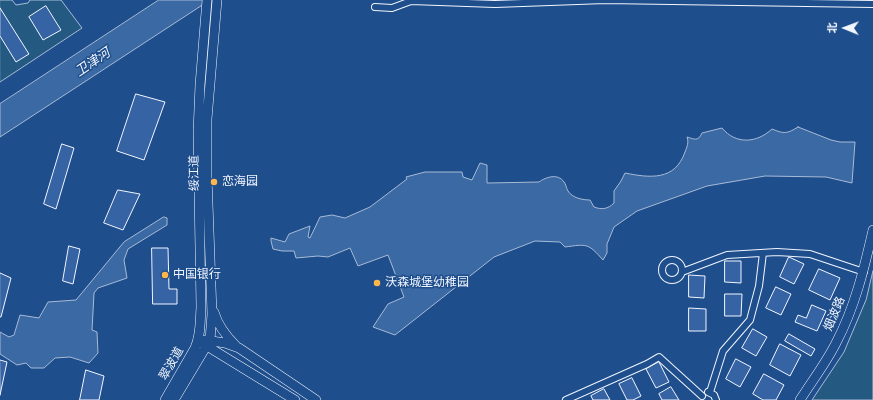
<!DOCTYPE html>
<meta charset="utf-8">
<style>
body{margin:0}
#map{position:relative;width:873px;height:400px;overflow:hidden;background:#1f4e8c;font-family:"Sofia Sans Condensed","Noto Sans SC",sans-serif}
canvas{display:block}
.north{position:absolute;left:825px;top:8px;width:40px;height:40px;-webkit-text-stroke:3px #1f4e8c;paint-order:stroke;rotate:271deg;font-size:11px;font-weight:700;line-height:16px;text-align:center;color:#f2f6ff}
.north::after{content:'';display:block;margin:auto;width:14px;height:18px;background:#f2f6ff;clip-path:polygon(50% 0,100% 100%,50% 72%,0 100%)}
</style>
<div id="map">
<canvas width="873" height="400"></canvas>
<div class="north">北</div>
</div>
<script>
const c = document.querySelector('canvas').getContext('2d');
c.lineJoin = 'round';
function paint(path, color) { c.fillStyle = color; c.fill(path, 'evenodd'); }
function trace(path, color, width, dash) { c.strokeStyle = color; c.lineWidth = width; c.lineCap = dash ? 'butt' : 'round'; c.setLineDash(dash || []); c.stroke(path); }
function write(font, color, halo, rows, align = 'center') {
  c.font = font + ' "Sofia Sans Condensed","Noto Sans SC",sans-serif'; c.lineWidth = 3; c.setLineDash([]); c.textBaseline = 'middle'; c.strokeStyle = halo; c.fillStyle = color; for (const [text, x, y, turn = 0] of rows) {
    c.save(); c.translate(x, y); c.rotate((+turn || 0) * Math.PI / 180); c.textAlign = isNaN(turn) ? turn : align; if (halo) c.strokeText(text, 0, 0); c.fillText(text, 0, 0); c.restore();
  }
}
const green = new Path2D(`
 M0,0h12l4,5 12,-2 2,-3h31l21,28 -82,54z
 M873,271v129h-61l32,-48 22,-52z`);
paint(green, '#245a82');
trace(green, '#a8bbd7', 1);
const water = new Path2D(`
 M159,0h51l-210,137v-33z
 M798,127l33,13 9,2h15l-3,41 -26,-6 -61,-1 -58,10 -70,25 -23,16 -7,17v9l-4,7c-15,-17 -16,-16 -38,-13l-5,-5 -25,-1 -41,16 -99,78 -22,-8 15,-23 16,-7 -16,-42 -30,11 -8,-18 -22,9 -10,-1 -22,2 -2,-7h-12l-9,-2 -2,-8v-3l14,4 4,-8 21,-8 -2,11 2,1 10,-21 12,-2 13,3 25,-11 37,-28 -1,-2 19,-5h37l1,5 9,3 8,-17 7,2v18l52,-1c7,-5 19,-9 25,0 2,2 2,6 4,9 4,7 15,9 22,9l4,7c8,3 14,2 20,-4v-12l7,-10 4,-8c25,5 50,8 60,-21 2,-5 4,-10 2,-15 7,2 11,5 15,-4l20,-5c14,17 35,15 50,1 12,5 15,5 26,-2z
 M164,217l3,1v7l-39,24 -4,11 3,18 -29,10 -4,5 -2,37 5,2 1,21 -9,10 -19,-6 -15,1 -11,10h-13l-5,-5 -9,2 -17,-11v-22l9,5 5,-2 6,-20 19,3 9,-16 28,-2 48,-58z`);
paint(water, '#3b69a3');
trace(water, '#a8bbd7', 1);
const building = new Path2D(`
 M46,6l15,24 -18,10 -14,-23z
 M0,8l29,46 -13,8 -16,-26z
 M136,94l29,8 -21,58 -27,-9z
 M62,144l12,4 -18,61 -12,-5z
 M118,190l22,4 -17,36 -19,-7z
 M69,246l11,3 -7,35 -10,-3z
 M152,248h16l1,41h8v15h-24z
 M789,257l15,7 -10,20 -14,-7z
 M725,261h16v22l-16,-1z
 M819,269l21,9 -10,22 -21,-10z
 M0,273l11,5 -10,39h-1z
 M689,275l16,1 -1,22 -15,-1z
 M776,287l15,7 -10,21 -15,-7z
 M725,294h17l-1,22h-16z
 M812,305l14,6 -9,20 -22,-9 3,-7 8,3z
 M689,308l17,1v22h-17z
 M753,329l14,8 -11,19 -14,-8z
 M789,334l26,15 -4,7 -26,-15z
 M780,344l21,11 -11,21 -20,-11z
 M736,359l15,8 -11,20 -14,-8z
 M0,360l7,2 -7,33z
 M659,362l10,20 -13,6 -10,-19z
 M86,370l18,6 -5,24h-19z
 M764,374l20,11 -8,15h-13l-10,-6z
 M632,378l9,18 -8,4h-6l-8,-16z
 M671,387l8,13h-17l-3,-6z
 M604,389l6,11h-17l-2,-4z`);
paint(building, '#3563a3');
trace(building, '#f2f6ff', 1);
const street = new Path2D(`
 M375,7l17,1 19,-7 84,3 110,-4 268,4
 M662 270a10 10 0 1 1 20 0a10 10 0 1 1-20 0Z
 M682,272l45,-17 50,-3 33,2 54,18
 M708,392l6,3 2,5
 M710,392l13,-41 27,-31 9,-34 4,-33
 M566,400l81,-36 12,-7 43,39`);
const secondary = new Path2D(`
 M214,312c4,14 12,24 22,34
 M205,340l20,3 14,5 77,52
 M202,343l93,57
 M165,400l30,-52c6,-13 5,-27 6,-41l-3,-175 2,-47 7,-85
 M174,400l36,-60 2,-26 -5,-138v-57l10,-119
 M800,400c12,-19 26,-37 36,-57 19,-36 28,-74 37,-113`);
trace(street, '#f2f6ff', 8);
trace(secondary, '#f2f6ff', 10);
trace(street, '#1f4e8c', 6);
trace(secondary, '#1f4e8c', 9);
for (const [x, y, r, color] of [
 [214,182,4,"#ffb74d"],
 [165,275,4,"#ffb74d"],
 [377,283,4,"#ffb74d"]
]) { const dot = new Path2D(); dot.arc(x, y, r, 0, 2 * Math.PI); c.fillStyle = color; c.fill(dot); trace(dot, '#1f4e8c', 1.5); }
write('12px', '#f2f6ff', '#1f4e8c', [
 ["绥江道",195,173,-91],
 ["烟波路",835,314,-67],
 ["翠波道",172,364,-60]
]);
write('12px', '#f2f6ff', '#1f4e8c', [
 ["恋海园",222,182],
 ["中国银行",173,275],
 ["沃森城堡幼稚园",385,283]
], 'left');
write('italic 13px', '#f2f6ff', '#1f4e8c', [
 ["卫津河",93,63,-34]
]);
</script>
